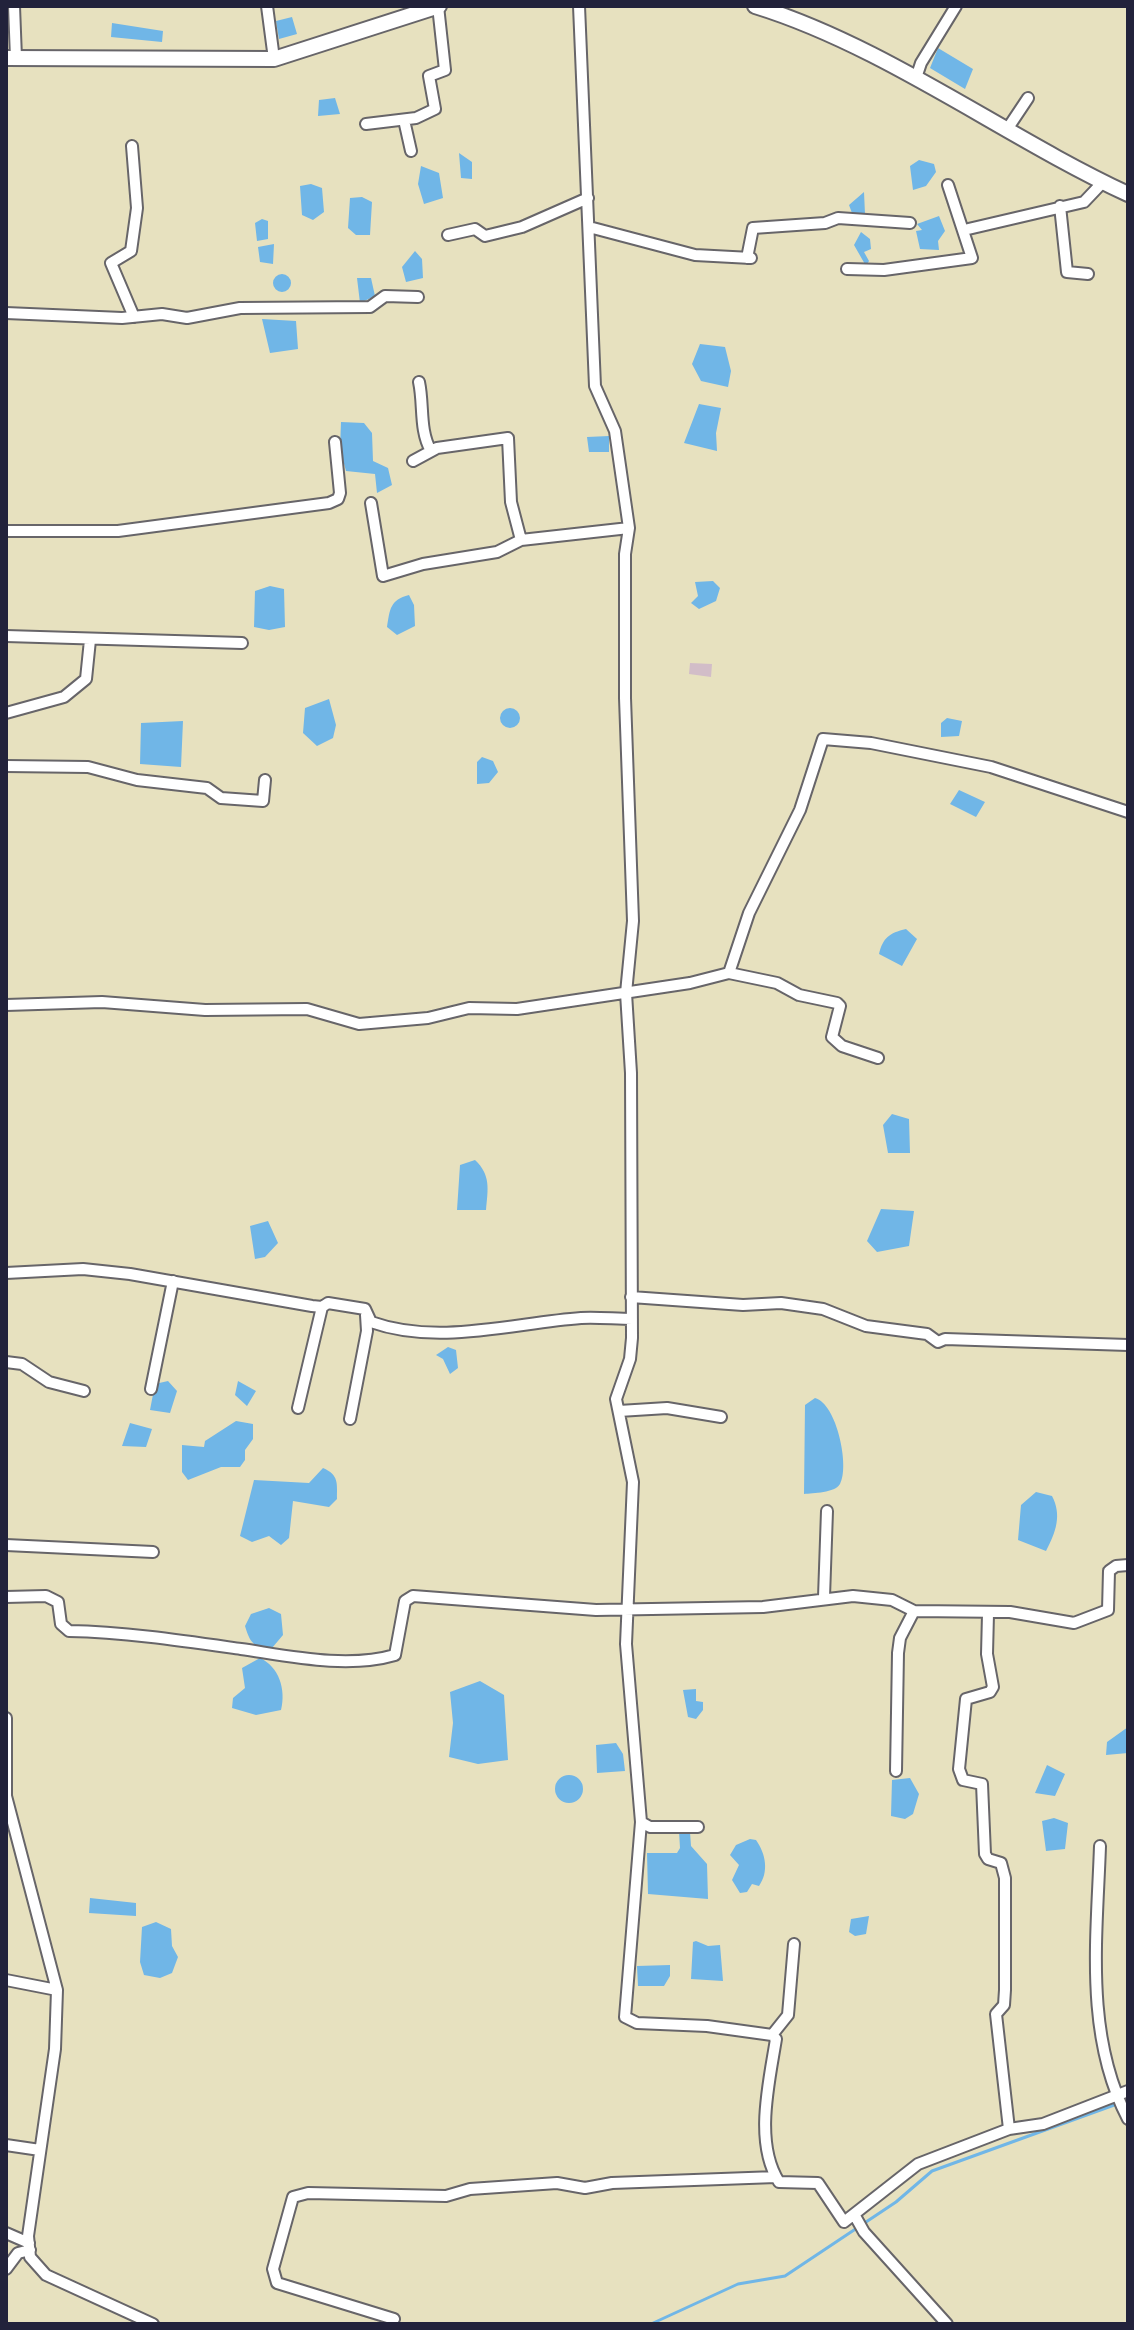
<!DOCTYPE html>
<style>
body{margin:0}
#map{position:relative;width:1134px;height:2330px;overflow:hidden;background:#e7e1bf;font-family:"IM FELL Great Primer",serif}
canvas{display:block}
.frame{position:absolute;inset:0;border:8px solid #22223b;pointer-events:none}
</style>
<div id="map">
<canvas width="1134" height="2330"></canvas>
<div class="frame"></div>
</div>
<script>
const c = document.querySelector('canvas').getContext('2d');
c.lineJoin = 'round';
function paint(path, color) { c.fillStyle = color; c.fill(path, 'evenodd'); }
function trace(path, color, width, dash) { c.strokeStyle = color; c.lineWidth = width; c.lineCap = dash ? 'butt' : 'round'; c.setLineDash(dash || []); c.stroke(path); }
paint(new Path2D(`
 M690,663l22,1 -1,13 -22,-3z`), '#d2bdc8');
paint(new Path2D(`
 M292,17l5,17 -18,5 -3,-18z
 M112,23l51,8 -1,11 -51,-5z
 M938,48l35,21 -8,20 -35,-21z
 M335,98l5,16 -22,2 1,-16z
 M459,153l13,9v17l-11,-1z
 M919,160l15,4 2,8 -10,14 -13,4 -3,-24z
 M421,166l18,7 4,25 -19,6 -6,-20z
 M311,184l11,4 2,24 -11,8 -11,-5 -2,-29z
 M864,192l1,22 -3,3 -10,-4 -3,-8z
 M362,197l10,5 -2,33h-14l-8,-7 2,-30z
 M939,216l6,15 -7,10 1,9 -19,-1 -4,-18 6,-1 -5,-6z
 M262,219l6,2v18l-11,2 -2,-18z
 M861,232l9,7 1,10 -7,3 5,9 -3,5 -12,-21z
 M274,244l-1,20 -13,-2 -2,-15z
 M415,251l7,8 1,19 -17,4 -4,-15z
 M273 283a9 9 0 1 1 18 0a9 9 0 1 1-18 0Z
 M357,278h14l4,18 -15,7z
 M262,319l34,2 2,28 -28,4z
 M700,344l25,3 6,24 -3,16 -27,-6 -9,-17z
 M699,404l22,4 -5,25 1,18 -33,-8z
 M341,422l23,1 8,10 1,28 15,7 4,17 -15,8 -2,-19 -29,-3 -6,-22z
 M609,436v16h-20l-2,-15z
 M713,581l7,7 -4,13 -17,8 -8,-6 7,-7 -3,-14z
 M270,586l14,3 1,38 -16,3 -15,-3 1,-36z
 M409,595l5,10 1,21 -18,9 -10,-8c3,-18 3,-27 22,-32z
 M329,699l7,26 -3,13 -16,8 -14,-13 2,-25z
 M500 718a10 10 0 1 1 20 0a10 10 0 1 1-20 0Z
 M947,718l15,3 -3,15 -18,1v-14z
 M183,721l-2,46 -41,-3 1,-41z
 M482,757l11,4 5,11 -9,11 -12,1v-22z
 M959,790l26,12 -9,15 -26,-13z
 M906,929l11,10 -15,27 -23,-12c4,-16 10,-21 27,-25z
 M892,1114l17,5 1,34h-22l-5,-28z
 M475,1160c16,15 13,29 11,50h-29l3,-45z
 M881,1209l33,2 -5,35 -32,6 -10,-11z
 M268,1221l10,22 -13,14 -10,2 -5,-33z
 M448,1347l8,3 2,18 -8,6 -7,-15 -7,-4z
 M168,1381l9,10 -7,22 -20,-3 5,-26z
 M238,1381l18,10 -9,15 -12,-11z
 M815,1398c22,6 35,69 25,86 -5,9 -27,9 -36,10l1,-89z
 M236,1421l17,3v15l-8,11v10l-5,7h-19l-33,13 -6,-8v-27l22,2 1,-6z
 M130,1423l22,6 -6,18 -24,-1z
 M323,1468c16,7 14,15 14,31l-8,8 -36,-6 -4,37 -8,7 -12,-9 -17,6 -12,-6 14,-56 55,3z
 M1036,1492l16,4c10,19 4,36 -6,55l-28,-11 3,-35z
 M269,1608l12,6 2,21 -11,13c-18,0 -22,-5 -27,-22l6,-12z
 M260,1658c19,9 26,31 21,52l-25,5 -24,-7 1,-10 12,-10 -3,-20z
 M480,1681l24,14 4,65 -30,4 -29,-7 4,-34 -3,-31z
 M696,1689v12l7,1v8l-7,9 -8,-2 -5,-27z
 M1128,1727v26l-22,2 1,-13z
 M616,1743l7,11 2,17 -28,2 -1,-28z
 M1047,1765l18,9 -10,22 -20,-3z
 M555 1789a14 14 0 1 1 28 0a14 14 0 1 1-28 0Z
 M910,1778l9,16 -6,20 -8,5 -14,-3 1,-36z
 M1054,1818l14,5 -3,26 -19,2 -4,-30z
 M679,1831l11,1 1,14 16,18 1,35 -60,-5 -1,-41h30l3,-5z
 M750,1839l6,1c10,14 13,32 3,46l-7,-2 -5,8 -7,1 -8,-13 7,-15 -9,-10 6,-10z
 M90,1898l46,5v13l-47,-3z
 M869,1916l-3,18 -11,2 -6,-4 2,-13z
 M156,1922l15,7 1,17 6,11 -6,16 -12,5 -16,-3 -4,-13 2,-35z
 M696,1941l12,5 12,-1 3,36 -32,-2 2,-37z
 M670,1965v11l-6,10h-26l-1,-20z`), '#70b6e7');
trace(new Path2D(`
 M651,2324l87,-40 47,-8 111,-74 36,-31 196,-71`), '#70b6e7', 3);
const minor = new Path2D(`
 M14,6l2,52
 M267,6l7,53
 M579,6l16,380 20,45 14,97 -4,26v144l8,223 -7,72 5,80 1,265 -2,21 -14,40 17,83 -7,162 15,178 9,5h48
 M916,78l5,-15 35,-57
 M404,120l7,31
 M366,124l50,-6 19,-9 -6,-33 16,-6 -7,-64
 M1008,128l20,-30
 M132,146l5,62 -6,43 -20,12 23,54
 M1060,206l7,66 21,2
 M589,227l106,28 56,3
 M964,230l120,-28 19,-20
 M448,235l27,-6 10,7 37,-9 66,-29
 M747,258l6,-30 72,-5 13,-5 72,5
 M847,269l37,1 88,-12 -24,-73
 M6,313l116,5 40,-4 25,4 53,-10 130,-1 15,-11 33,1
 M419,382c5,23 0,48 12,69
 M413,461l24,-13 71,-10 3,64 10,38
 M371,503l12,73 40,-12 74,-12 24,-12 108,-12
 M6,531h112l211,-28 9,-4 2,-6 -5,-51
 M6,636l236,7
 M6,713l58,-16 22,-18 4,-39
 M6,766l82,1 49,13 70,8 14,10 42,3 2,-21
 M729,973l20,-60 51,-103 23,-71 48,4 120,24 137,45
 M6,1005l96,-3 103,8 102,-1 52,15 69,-6 41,-10 48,1 173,-26 39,-10 48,10 22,12 38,8 3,3 -8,31 10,9 36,12
 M6,1273l77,-4 47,5 182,32 10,1 6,-4 37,6 6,13c67,24 142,1 210,-4 17,-1 34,1 51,1
 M631,1297l112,8 38,-2 42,6 43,17 61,8 11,8 7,-3 183,6
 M6,1362l16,2 27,18 35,9
 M151,1389l22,-108
 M298,1408l24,-101
 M619,1411l48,-3 54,9
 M350,1419l17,-88 -1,-16
 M6,1545l147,7
 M6,1597l40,-1 12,6 3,22 8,7c57,1 116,10 172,18 48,7 106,20 154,6l10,-54 8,-5 183,14 167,-3 90,-11 39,4 22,11 96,1 64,11 34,-13 1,-39 7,-5 12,-1
 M824,1597l3,-86
 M988,1614l-1,40 6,33 -3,5 -24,7 -7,70 4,11 19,4 3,70 3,5 13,4 4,15v112l-1,15 -8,9 13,115
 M6,1718v78l51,194
 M896,1771l2,-118 2,-15 14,-27
 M641,1822l-16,195 12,6 70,3 65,9
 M1100,1846c-3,91 -16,189 28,273
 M6,1980l51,10 -2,59 -27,187 2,21 16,18 107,49
 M772,2035l4,4c-7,44 -22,104 3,143l39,1 26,39 74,-58 91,-35 34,-5 85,-33
 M772,2035l16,-20 6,-71
 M6,2145l34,5
 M855,2216l9,16 83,92
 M6,2233l23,10
 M6,2269l12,-16 12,-3
 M394,2319l-117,-36 -4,-14 20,-72 15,-4 138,3 24,-7 87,-6 28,5 27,-5 164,-6`);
const secondary = new Path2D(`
 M755,6c130,40 250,131 373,188
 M6,58l268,1 165,-53`);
trace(minor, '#676569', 14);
trace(secondary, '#676569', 18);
trace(minor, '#fff', 10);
trace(secondary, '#fff', 14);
</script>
